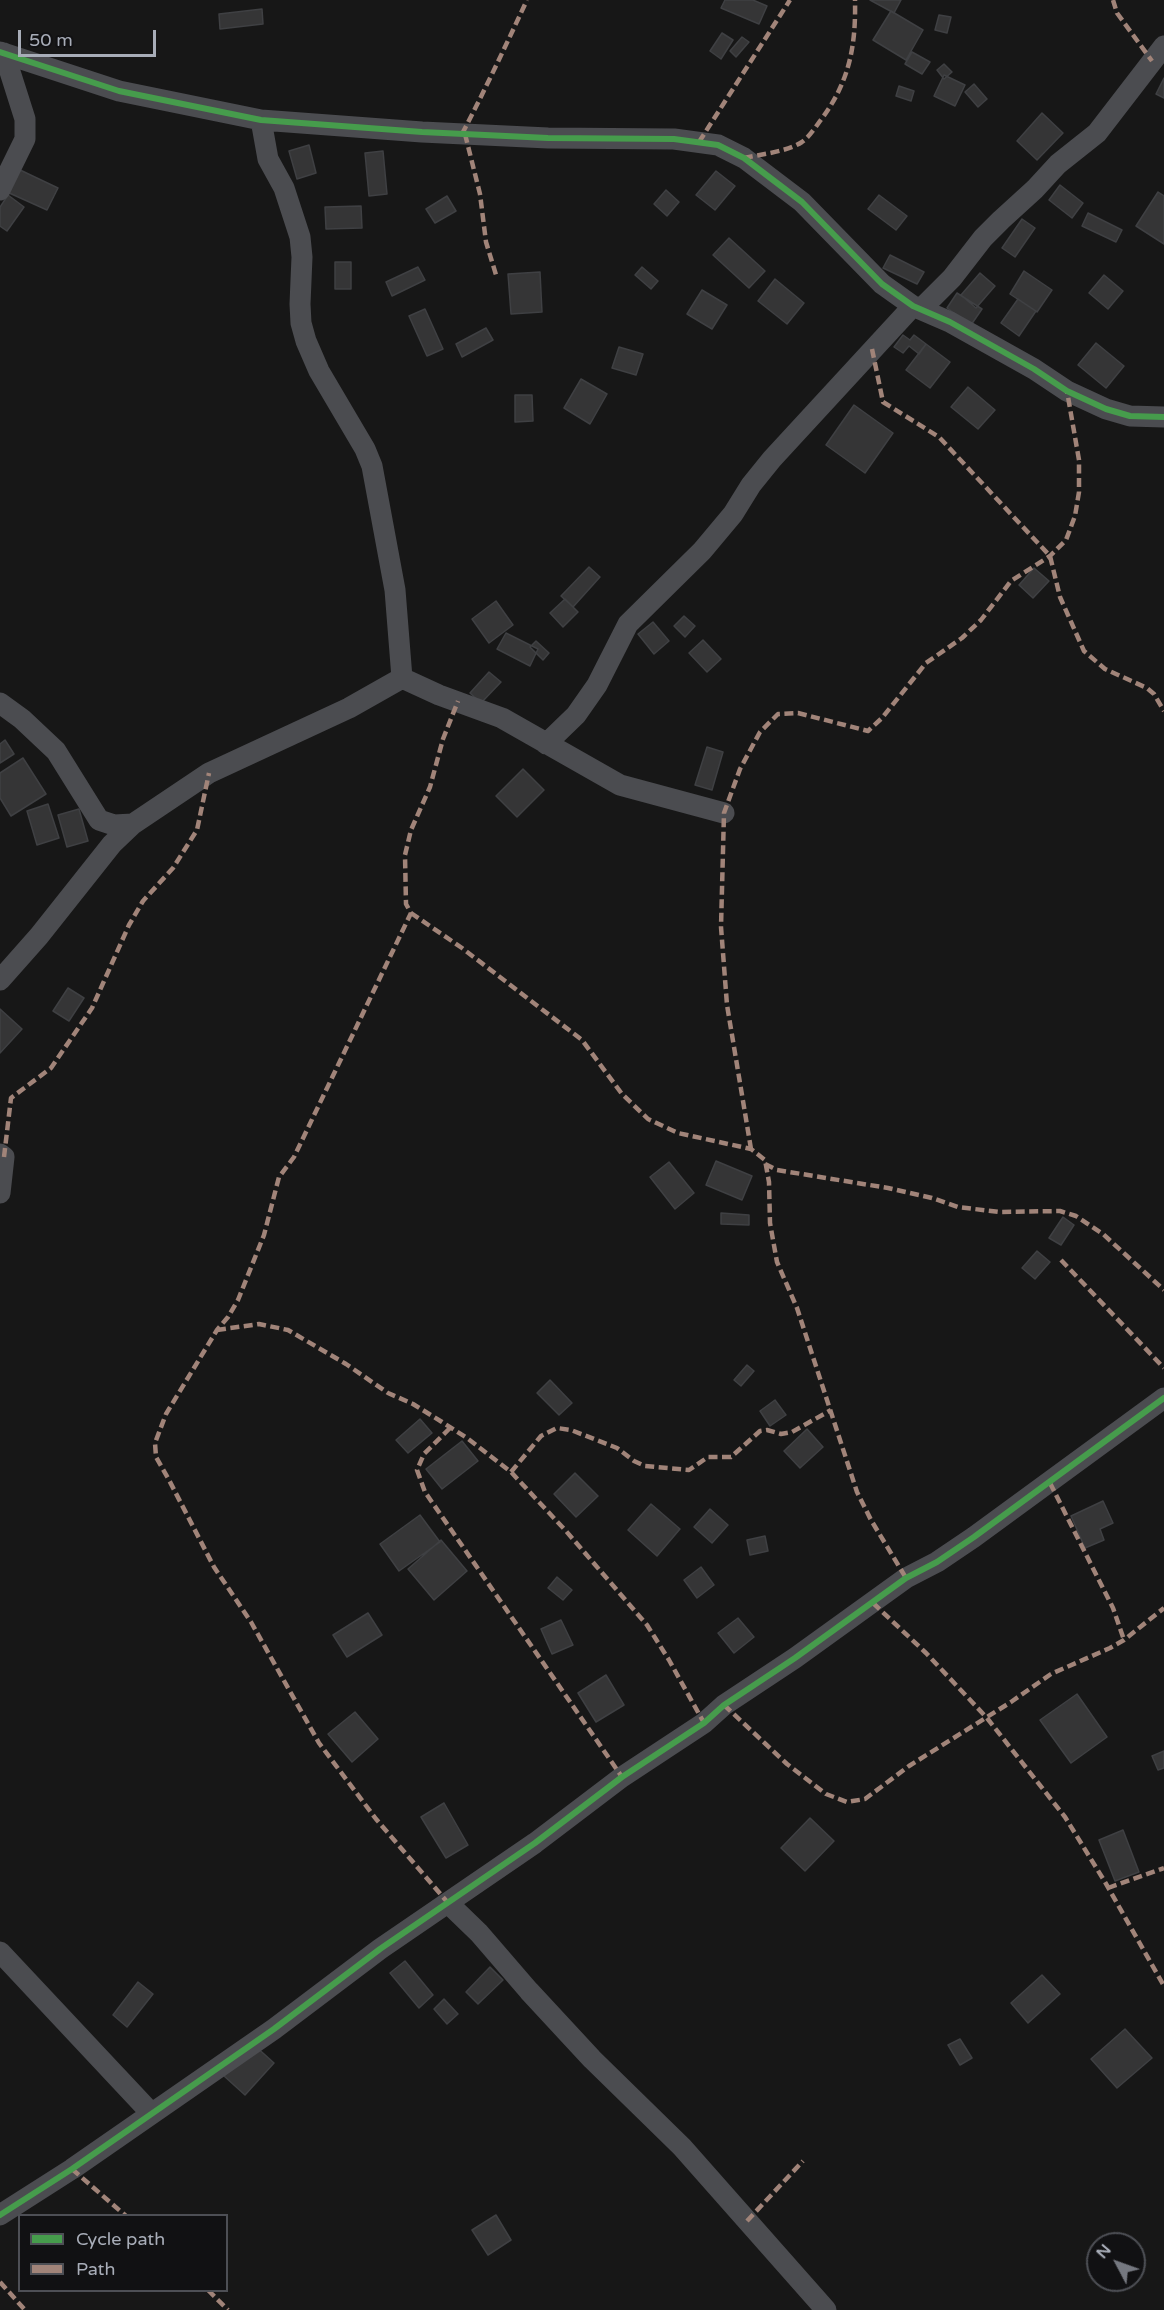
<!DOCTYPE html>
<style>
body{margin:0}
#map{position:relative;width:1164px;height:2310px;overflow:hidden;background:#171717;font-family:"Varela Round",sans-serif}
canvas{display:block}
.legend{position:absolute;left:18px;top:2214px;width:210px;height:78px;box-sizing:border-box;background:#111113;border:2px solid #4d4f55;margin:0;padding:8px 10px;list-style:none;font-size:18px;color:#a8adb8}
.legend li{display:flex;align-items:center;gap:12px;height:30px}
.legend b{width:30px;border:2px solid #4d4f55}
.north{position:absolute;left:1086px;top:2232px;width:60px;height:60px;box-sizing:border-box;background:#111113;border:2px solid #4d4f55;border-radius:50%;rotate:311deg;font-size:16px;font-weight:700;line-height:24px;text-align:center;color:#a8adb8}
.north::after{content:'';display:block;margin:auto;width:21px;height:27px;background:#757880;clip-path:polygon(50% 0,100% 100%,50% 72%,0 100%)}
.scale{position:absolute;left:18px;top:30px;width:138px;height:27px;box-sizing:border-box;border:3px solid #a8adb8;border-top:0;padding-left:8px;font-size:18px;line-height:21px;white-space:nowrap;color:#a8adb8;-webkit-text-stroke:4px #111113;paint-order:stroke}
</style>
<div id="map">
<canvas width="1164" height="2310"></canvas>
<ul class="legend">
<li><b style="height:8px;background:#469c4c"></b>Cycle path</li>
<li><b style="height:8px;background:#a18479"></b>Path</li>
</ul>
<div class="north">N</div>
<div class="scale">50 m</div>
</div>
<script>
const c = document.querySelector('canvas').getContext('2d');
c.lineJoin = 'round';
function paint(path, color) { c.fillStyle = color; c.fill(path, 'evenodd'); }
function trace(path, color, width, dash) { c.strokeStyle = color; c.lineWidth = width; c.lineCap = dash ? 'butt' : 'round'; c.setLineDash(dash || []); c.stroke(path); }
const building = new Path2D(`
 M725,0h28l14,6 -8,18 -38,-16z
 M870,0h31l-7,13z
 M262,9l1,15 -43,5 -1,-15z
 M891,11l32,19 -17,30 -33,-20z
 M939,15l12,2 -4,16 -12,-3z
 M722,33l11,7 -12,19 -11,-8z
 M742,37l7,5 -13,15 -6,-6z
 M912,52l18,10 -8,12 -17,-10z
 M944,64l8,8 -8,7 -7,-9z
 M944,75l21,10 -10,21 -21,-10z
 M1164,78v20l-8,-4z
 M974,84l13,15 -9,8 -13,-15z
 M899,86l15,5 -3,10 -15,-5z
 M1042,113l21,20 -26,27 -20,-19z
 M309,145l7,28 -19,6 -8,-28z
 M383,151l4,43 -18,2 -4,-43z
 M18,169l40,19 -11,22 -40,-18z
 M716,171l19,15 -20,24 -19,-15z
 M1060,185l23,18 -11,15 -23,-18z
 M666,190l13,12 -12,14 -13,-12z
 M1158,192l6,4v48l-28,-18z
 M8,195l16,12 -17,24 -7,-5v-19z
 M879,195l28,21 -11,14 -28,-21z
 M447,196l9,15 -21,12 -9,-14z
 M361,206l1,22 -36,1 -1,-22z
 M1088,213l34,17 -6,12 -34,-16z
 M1022,219l13,9 -20,29 -13,-9z
 M729,238l36,33 -16,17 -36,-33z
 M890,255l34,17 -7,12 -34,-16z
 M335,262h16v27h-16z
 M418,267l7,13 -33,16 -6,-14z
 M642,267l16,14 -7,8 -16,-14z
 M1024,271l28,19 -15,22 -27,-18z
 M540,272l2,40 -31,2 -3,-40z
 M980,273l15,13 -19,22 -15,-13z
 M1104,275l19,16 -15,18 -19,-16z
 M775,279l29,24 -17,21 -29,-23z
 M702,290l25,15 -15,24 -25,-15z
 M957,293l25,16 -11,16 -24,-17z
 M1018,299l18,12 -17,25 -18,-13z
 M425,309l18,40 -16,7 -18,-40z
 M486,328l7,12 -31,17 -6,-13z
 M903,335l7,5 4,-5 12,9 -7,10 -10,-8 -6,7 -9,-6z
 M1096,343l28,23 -18,22 -28,-23z
 M926,344l24,18 -20,26 -24,-18z
 M619,347l24,7 -7,21 -24,-7z
 M581,379l26,15 -17,30 -26,-16z
 M968,387l27,23 -17,19 -27,-22z
 M515,395h17l1,26 -18,1z
 M854,405l39,28 -28,40 -39,-28z
 M589,567l11,10 -27,30 -12,-11z
 M1034,568l15,13 -16,17 -14,-13z
 M565,599l13,13 -15,15 -13,-14z
 M496,601l17,24 -24,18 -17,-24z
 M684,616l11,10 -10,11 -11,-11z
 M653,622l16,19 -15,13 -16,-20z
 M506,633l32,16 -8,17 -33,-17z
 M703,640l18,19 -14,13 -18,-19z
 M536,641l13,12 -6,7 -13,-13z
 M489,672l12,10 -20,21 -11,-10z
 M5,740l9,14 -14,9v-19z
 M707,747l16,5 -11,38 -17,-5z
 M23,758l23,36 -35,22 -11,-18v-25z
 M523,769l21,21 -27,27 -21,-21z
 M48,804l11,34 -22,7 -10,-34z
 M79,809l9,32 -21,6 -9,-32z
 M68,988l16,10 -15,23 -16,-10z
 M0,1009l22,20 -22,24z
 M716,1161l36,15 -10,24 -36,-15z
 M669,1162l25,31 -19,16 -25,-32z
 M721,1213l28,2v10l-28,-1z
 M1063,1217l11,8 -13,20 -12,-7z
 M1037,1251l13,11 -15,17 -13,-11z
 M747,1365l7,6 -13,15 -7,-6z
 M550,1380l22,23 -13,12 -22,-22z
 M775,1400l11,15 -16,11 -10,-15z
 M420,1419l12,14 -24,20 -12,-13z
 M807,1429l16,18 -23,21 -16,-17z
 M462,1441l16,20 -36,28 -16,-20z
 M575,1473l23,23 -22,21 -22,-23z
 M1103,1501l10,22 -13,6 4,11 -19,8 -14,-32z
 M651,1504l29,25 -23,27 -29,-26z
 M710,1509l18,16 -16,18 -18,-16z
 M420,1515l20,27 -41,29 -19,-27z
 M765,1536l3,15 -18,4 -3,-15z
 M441,1540l26,31 -33,29 -26,-31z
 M701,1567l13,18 -17,13 -13,-18z
 M557,1577l15,13 -9,10 -15,-12z
 M368,1613l14,22 -35,22 -14,-22z
 M738,1618l16,19 -20,16 -16,-20z
 M561,1620l12,25 -21,9 -11,-25z
 M606,1675l18,30 -28,17 -18,-29z
 M1077,1694l30,43 -36,26 -31,-43z
 M355,1712l23,27 -26,23 -24,-28z
 M1164,1751v17l-6,2 -6,-14z
 M444,1803l24,42 -22,13 -25,-41z
 M810,1818l24,23 -29,30 -24,-23z
 M1123,1830l16,42 -24,9 -16,-41z
 M405,1961l28,34 -14,13 -29,-35z
 M490,1967l13,13 -25,24 -12,-12z
 M1042,1975l18,19 -32,29 -17,-20z
 M138,1982l15,12 -26,33 -14,-12z
 M444,1999l14,15 -11,10 -13,-15z
 M1125,2029l27,29 -35,30 -26,-29z
 M960,2039l12,19 -12,7 -12,-20z
 M253,2044l21,19 -29,32 -21,-19z
 M496,2215l15,25 -23,15 -16,-25z`);
paint(building, '#353536');
trace(building, '#3f4043', 1.5);
trace(new Path2D(`
 M0,52l119,39 142,29 161,12 126,6 126,1 44,6 26,13 58,44 80,82 31,22 37,16 84,47 33,22 39,18 24,7 34,1
 M261,120l7,39 16,29 16,49 2,20 -2,47 1,19 5,18 13,30 46,78 7,17 23,124 7,88 37,17 63,23 118,67 104,28
 M0,190l25,-51v-20l-21,-66
 M921,309l31,-31 31,-40 18,-18 34,-31 23,-25 39,-31 67,-87
 M0,703l22,16 34,32 43,69 15,5 19,-1 76,-51 140,-65 53,-30
 M546,744l30,-29 21,-30 31,-61 74,-73 31,-37 18,-29 21,-26 141,-153
 M0,980l39,-44 73,-92 21,-20
 M0,1154l4,3 -4,36
 M449,1904l30,29 50,58 63,68 90,88 144,163
 M0,1952l151,161
 M0,2215l72,-46 202,-140 106,-80 155,-106 87,-66 82,-54 20,-18 71,-47 111,-80 31,-16 37,-25 190,-139`), '#4b4c50', 21);
trace(new Path2D(`
 M1113,0l4,13 35,48
 M462,134c23,-44 44,-89 65,-134
 M465,134l15,60 6,48 11,36
 M699,142l91,-142
 M744,158c18,-4 42,-6 58,-16 7,-5 13,-14 18,-21 29,-38 36,-74 35,-121
 M872,349l11,53 56,35 111,119 10,41 24,54 21,18 42,19 7,6 10,17
 M411,913l51,35 120,92 40,54 26,25 30,14 73,16 14,11 4,22 1,41 7,39 20,46 60,184 14,28 35,58
 M751,1149l-24,-144 -6,-78 3,-114 16,-44 20,-37 18,-18 20,-1 70,18 14,-13 44,-55 36,-25 19,-18 30,-39 39,-25 16,-16 9,-24 4,-24v-32l-12,-69
 M4,1157l7,-59 40,-30 41,-60 37,-83 14,-24 30,-33 24,-38 12,-57
 M765,1164l12,6 111,18 44,10 26,9 41,5 61,-1 16,5 27,18 61,56
 M1061,1260l103,108
 M217,1330l42,-6 29,6 58,34 42,29 25,11 29,18 25,16 44,34 55,59 81,94 22,35 35,63
 M450,1428l-26,26 -7,16 8,22 197,285
 M511,1472l30,-36 16,-8 14,2 46,18 17,13 11,5 44,4 19,-13h23l29,-26 7,-1 14,4 11,-2 39,-22
 M1050,1483l63,125 11,32
 M873,1603l53,50 61,65 78,99 40,65 59,104
 M724,1705l63,59 39,30 21,8 18,-3 44,-33 102,-64 40,-28 59,-26 14,-8 40,-32
 M1108,1888l56,-20
 M449,1904l-73,-85 -57,-76 -68,-121 -37,-55 -45,-87 -13,-23 -1,-14 11,-29 51,-84 11,-13 10,-17 26,-65 15,-58 15,-20 117,-244 -5,-9 -1,-49 6,-25 19,-43 13,-48 15,-38
 M72,2169l54,47
 M747,2221l56,-60
 M0,2282l25,28
 M208,2290l20,20`), '#a18479', 4.5, [9, 4.5]);
trace(new Path2D(`
 M0,52l119,39 142,29 161,12 126,6 126,1 44,6 26,13 58,44 80,82 31,22 37,16 84,47 33,22 39,18 24,7 34,1
 M0,2215l72,-46 202,-140 106,-80 155,-106 87,-66 82,-54 20,-18 71,-47 111,-80 31,-16 37,-25 190,-139`), '#469c4c', 6);
</script>
